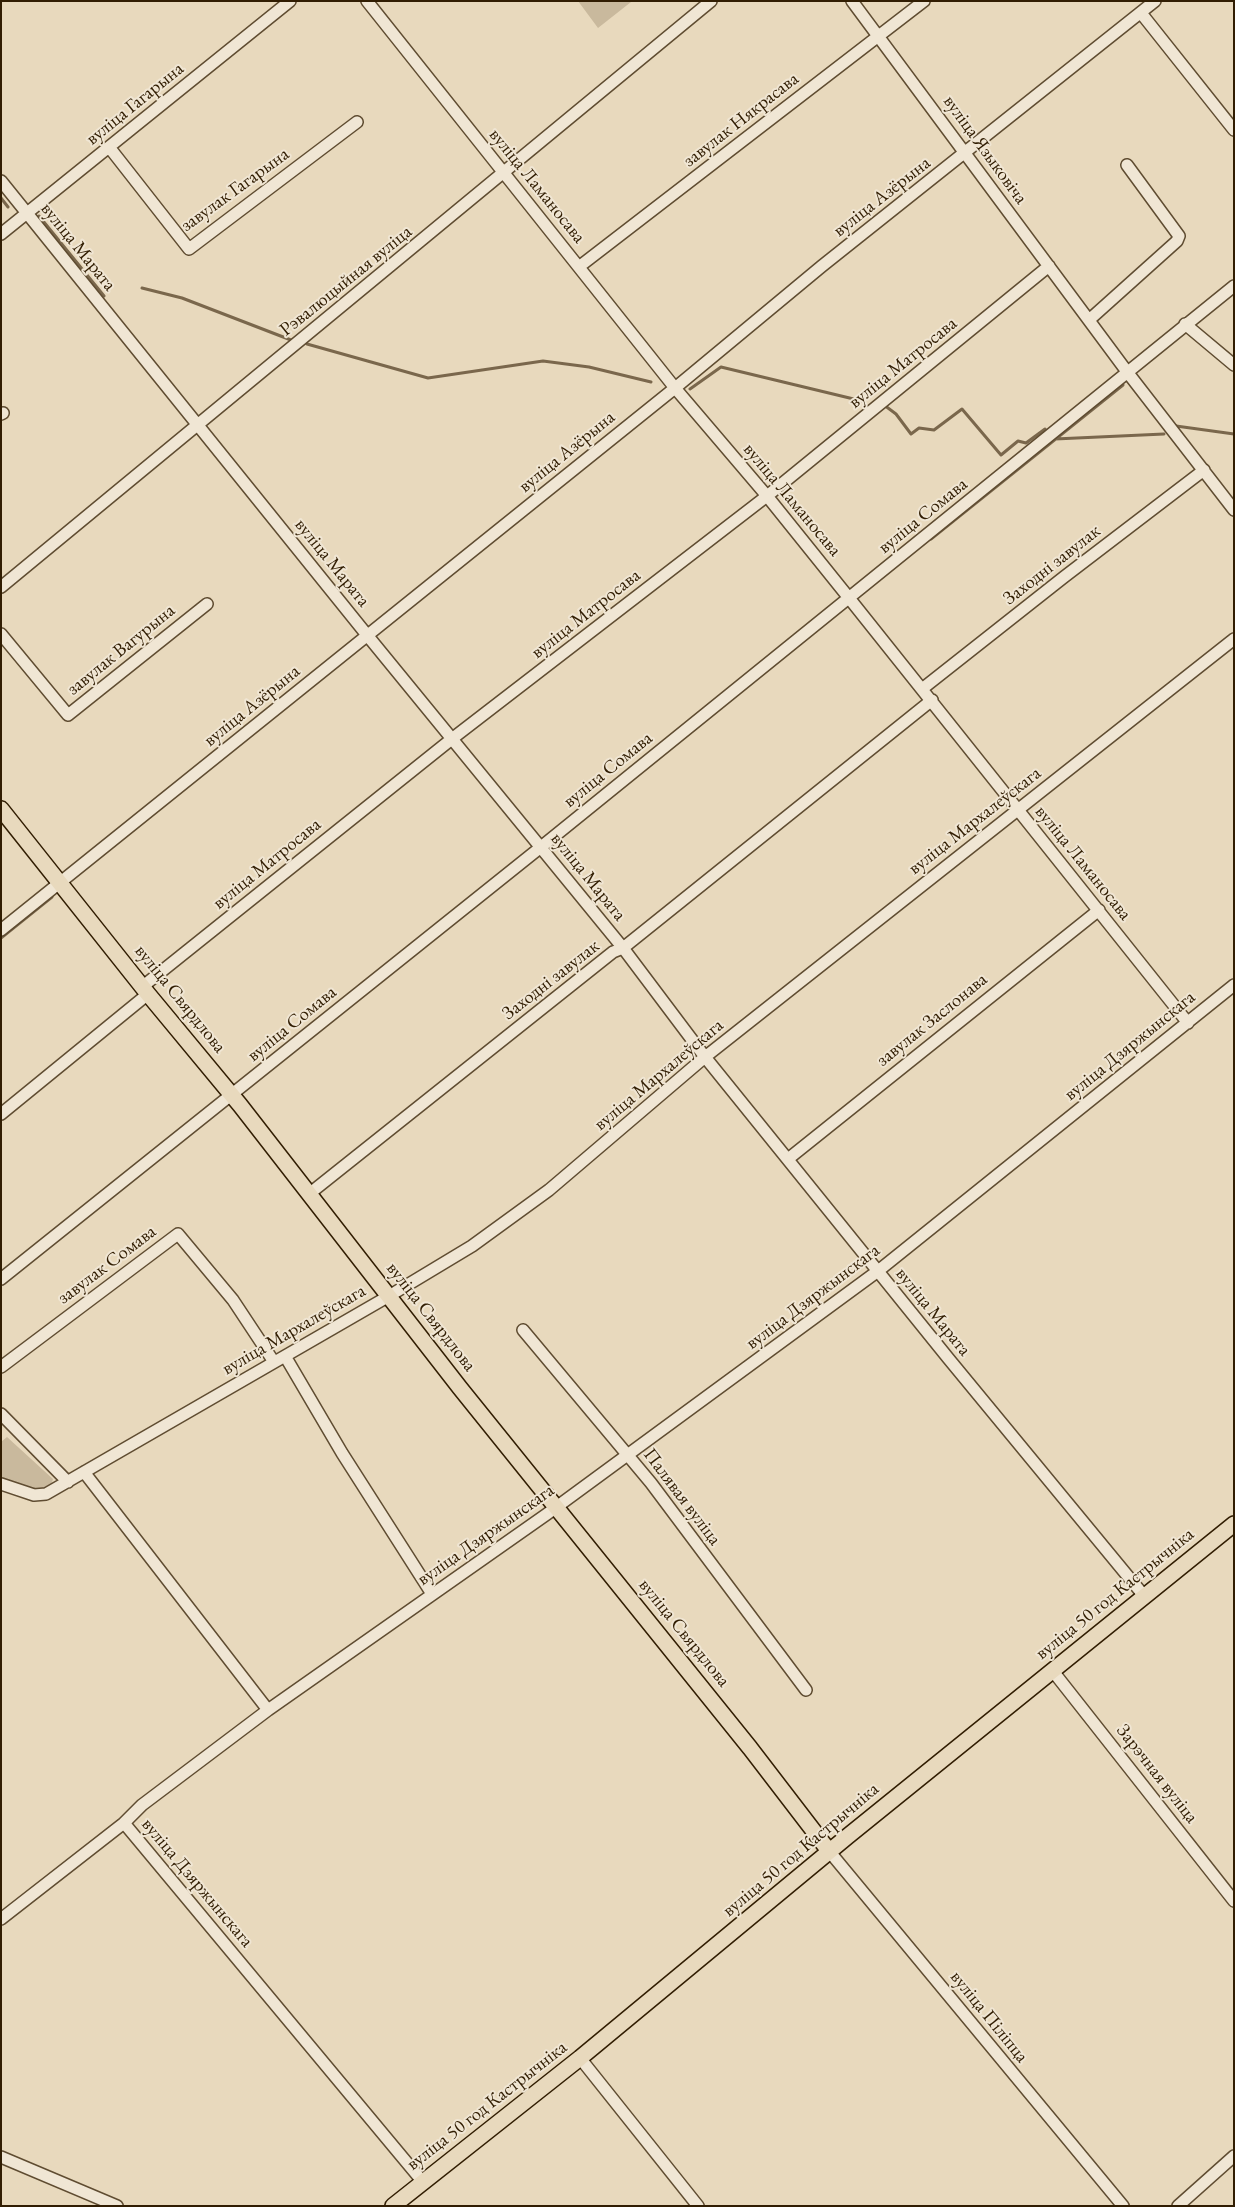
<!DOCTYPE html>
<meta charset="utf-8">
<style>
body{margin:0}
#map{position:relative;width:1235px;height:2207px;overflow:hidden;background:#e8d9bd;font-family:"EB Garamond",serif}
canvas{display:block}
.frame{position:absolute;inset:0;border:2px solid #311d02;pointer-events:none}
</style>
<div id="map">
<canvas width="1235" height="2207"></canvas>
<div class="frame"></div>
</div>
<script>
const c = document.querySelector('canvas').getContext('2d');
c.lineJoin = 'round';
function paint(path, color) { c.fillStyle = color; c.fill(path, 'evenodd'); }
function trace(path, color, width, dash) { c.strokeStyle = color; c.lineWidth = width; c.lineCap = dash ? 'butt' : 'round'; c.setLineDash(dash || []); c.stroke(path); }
function write(font, color, halo, rows, align = 'center') {
  c.font = font + ' "EB Garamond",serif'; c.lineWidth = 4; c.setLineDash([]); c.textBaseline = 'middle'; c.strokeStyle = halo; c.fillStyle = color; for (const [text, x, y, turn = 0] of rows) {
    c.save(); c.translate(x, y); c.rotate((+turn || 0) * Math.PI / 180); c.textAlign = isNaN(turn) ? turn : align; if (halo) c.strokeText(text, 0, 0); c.fillText(text, 0, 0); c.restore();
  }
}
paint(new Path2D(`
 M578,1h52l1,1 -33,26z
 M7,1437l46,42 -2,7 -11,6 -39,-12v-38z`), '#c9b99d');
trace(new Path2D(`
 M1,198l7,9
 M39,216l65,80
 M142,288l40,10 109,42
 M307,344l121,34 115,-17 46,6 62,15
 M690,389l31,-22 141,34
 M884,405l12,9 15,20 8,-6 15,2 28,-21 39,46 17,-14 8,2 19,-14
 M1176,426l58,8
 M1055,439l109,-5
 M931,539l192,-154
 M1,938l51,-41`), '#7a674c', 3);
const minor = new Path2D(`
 M367,1l308,387 92,108 82,102 339,425
 M852,1l276,372 106,137
 M1141,13l93,117
 M109,147l80,102 168,-127
 M1,181l366,454 256,313 82,109 243,301 197,239
 M1,234l289,-233
 M580,266l344,-265
 M1089,320l88,-79 2,-5 -52,-71
 M1185,324l49,41
 M1,414l2,-1
 M1,587l710,-586
 M1,634l67,81 139,-111
 M922,689l142,-112 140,-107
 M1,930l674,-542 147,-122 333,-265
 M142,987l311,-249 314,-242 282,-230
 M1,1114l147,-120
 M788,1159l311,-249
 M309,1194l304,-242 10,-4 309,-248
 M1,1279l540,-432 693,-561
 M523,1330l128,153 155,207
 M285,1356l57,97 90,141
 M1,1367l177,-133 55,66 41,62
 M1,1414l67,68
 M84,1472l184,238
 M1,1484l33,11 12,-1 343,-198 83,-50 77,-56 156,-133 529,-418
 M1052,1670l182,231
 M829,1851l294,355
 M1,1919l123,-96
 M580,2058l118,148
 M1,2157l116,49
 M423,2182l-299,-359 18,-18 126,-95 279,-196 331,-243 356,-286
 M1178,2206l56,-50`);
const major = new Path2D(`
 M1,809l147,185 92,111 220,283 290,360 79,103
 M393,2206l187,-148 268,-222 386,-312`);
trace(minor, '#5f4c31', 14);
trace(major, '#311d02', 18);
trace(minor, '#f0e6d4', 11);
trace(major, '#e8d9bd', 15);
write('19px', '#311d02', '#f0e6d4', [
 ["вуліца Гагарына",135,104,-39],
 ["завулак Някрасава",741,120,-38],
 ["вуліца Языковіча",985,150,54],
 ["вуліца Ламаносава",537,186,51],
 ["завулак Гагарына",235,190,-36],
 ["вуліца Азёрына",882,197,-38],
 ["вуліца Марата",78,247,51],
 ["Рэвалюцыйная вуліца",346,281,-39],
 ["вуліца Матросава",903,363,-39],
 ["вуліца Азёрына",567,452,-39],
 ["вуліца Ламаносава",792,500,50],
 ["вуліца Сомава",923,516,-39],
 ["вуліца Марата",332,563,51],
 ["Заходні завулак",1052,565,-38],
 ["вуліца Матросава",586,614,-38],
 ["завулак Вагурына",121,650,-39],
 ["вуліца Азёрына",252,706,-39],
 ["вуліца Сомава",608,770,-39],
 ["вуліца Мархалеўскага",975,821,-38],
 ["вуліца Ламаносава",1083,863,51],
 ["вуліца Матросава",267,864,-39],
 ["вуліца Марата",588,877,51],
 ["Заходні завулак",551,980,-38],
 ["вуліца Свярдлова",180,999,51],
 ["завулак Заслонава",932,1020,-39],
 ["вуліца Сомава",292,1024,-39],
 ["вуліца Дзяржынскага",1130,1046,-39],
 ["вуліца Мархалеўскага",659,1075,-40],
 ["завулак Сомава",107,1265,-37],
 ["вуліца Дзяржынскага",813,1297,-37],
 ["вуліца Марата",933,1312,51],
 ["вуліца Свярдлова",431,1317,52],
 ["вуліца Мархалеўскага",294,1330,-30],
 ["Палявая вуліца",682,1497,53],
 ["вуліца Дзяржынскага",486,1535,-35],
 ["вуліца 50 год Кастрычніка",1115,1594,-39],
 ["вуліца Свярдлова",684,1633,51],
 ["Зарэчная вуліца",1157,1774,52],
 ["вуліца 50 год Кастрычніка",801,1850,-40],
 ["вуліца Дзяржынскага",197,1883,50],
 ["вуліца Піліпца",989,2017,51],
 ["вуліца 50 год Кастрычніка",487,2106,-38]
]);
</script>
